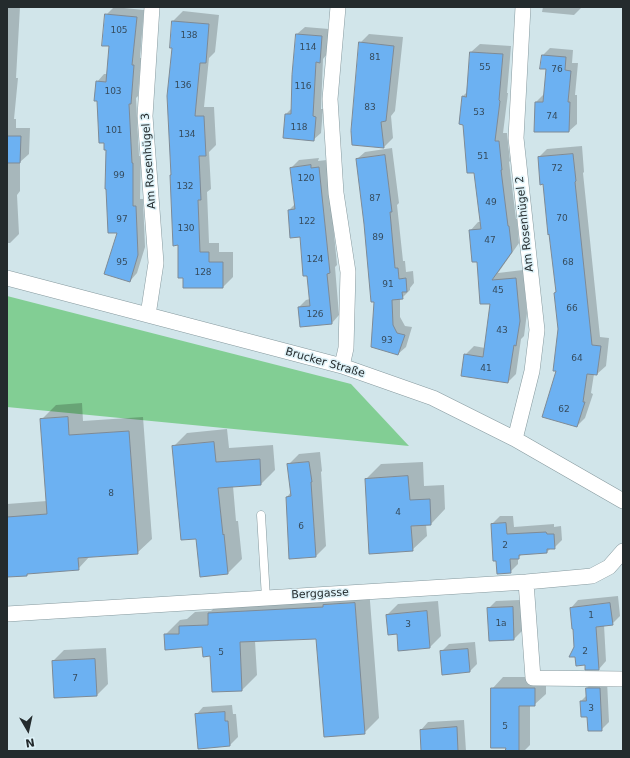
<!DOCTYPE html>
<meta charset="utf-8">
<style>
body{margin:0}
#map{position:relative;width:630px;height:758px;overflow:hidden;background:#d1e5ea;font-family:"DejaVu Sans",sans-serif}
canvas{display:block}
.frame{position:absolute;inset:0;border:8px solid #242b2d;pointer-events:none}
.north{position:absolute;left:8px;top:710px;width:40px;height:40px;-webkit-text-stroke:3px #def2f8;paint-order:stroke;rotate:171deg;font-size:11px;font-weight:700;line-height:16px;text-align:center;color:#242b2d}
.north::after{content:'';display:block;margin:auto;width:14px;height:18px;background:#242b2d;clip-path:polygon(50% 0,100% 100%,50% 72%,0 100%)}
</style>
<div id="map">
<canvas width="630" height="758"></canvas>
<div class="frame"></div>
<div class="north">N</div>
</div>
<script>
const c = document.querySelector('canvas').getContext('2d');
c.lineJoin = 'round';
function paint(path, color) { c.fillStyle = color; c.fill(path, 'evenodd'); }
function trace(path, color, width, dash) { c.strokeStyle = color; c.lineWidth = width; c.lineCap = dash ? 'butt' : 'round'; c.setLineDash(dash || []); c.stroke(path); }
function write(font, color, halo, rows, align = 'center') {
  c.font = font + ' "DejaVu Sans",sans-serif'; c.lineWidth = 3; c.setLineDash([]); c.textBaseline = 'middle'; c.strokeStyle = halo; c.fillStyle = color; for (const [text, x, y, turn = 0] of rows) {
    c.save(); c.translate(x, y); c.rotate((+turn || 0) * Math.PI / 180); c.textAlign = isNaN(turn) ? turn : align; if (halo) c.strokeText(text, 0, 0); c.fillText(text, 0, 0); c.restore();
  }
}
paint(new Path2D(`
 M7,296l344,88 58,62 -402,-39z`), '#82ce94');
paint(new Path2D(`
 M7,7h13l-4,71h2l-4,41h2v9h14l-1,26 -9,8v29l-3,4 2,39 -9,9h-3z
 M114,7l30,3 -4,48h1l-3,38 -2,2 3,58h2l-1,43h3l2,48 -8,26 -7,8 -12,-49 -21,-150 7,-8h4l2,-29 -4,-30z
 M543,7h39l-8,8 -32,-3z
 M183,11l36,4 -4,37 -6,6 -5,49h10l2,38 -7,7 2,37 -4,3 2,51h10v9h14v25l-10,10 -39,-10 -13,-102 1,-1 1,-153z
 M305,27l24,2 -2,25 -4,5 -2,50h2l-2,24 -8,7 -27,-26 6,-6 5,-74z
 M369,34l34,3 -8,74 -4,5 2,22 -9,9 -31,-3 7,-101z
 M480,44l31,2 -4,47h1l-5,40h4l3,28 -1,1 7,57h1l2,24 -21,30 25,-3 4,43 -3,23 -3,3 -5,35 -8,8 -43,-27 9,-9 11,2 6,-46 -13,-41 -8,-30 8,-9h3l-6,-51 -12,-75 5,-5 3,-39z
 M550,48l23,2 -1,13h6l-3,32h2v29l-8,7 -33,-29 8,-8 3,-26 -4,-13z
 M582,146l2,26 -1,1 17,164 9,1 -3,28 -9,8h-3l-3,19 2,1 -8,24 -8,8 -19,-56 1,-41 -2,-38 -13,-108 -5,-26 8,-8z
 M392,148l7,55 -2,2 6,56h2l1,11 7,-1 1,12 -4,5v2l-8,8h-2v19l5,9 7,1 -6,20 -8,7 -23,-53 -18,-142 8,-7z
 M319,158l-1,3 9,-1 10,105 -2,2 4,48 -7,8 -33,-16 7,-7 4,-1 -2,-25 -7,-39 -12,-25 6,-6 -4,-36 8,-8z
 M82,403l1,18 60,-4 9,122 -15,14 -47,3 -12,13 -49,3 -2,3 -20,1v-72l40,-3 -6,-81 15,-15z
 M227,429l2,19 44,-3 2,25 -14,14 -28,2 3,35h2l4,38 -14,14 -31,-35 -24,-91 14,-14z
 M320,452l2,19 -1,1 5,74 -10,10 -29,-59 4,-5 -3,-27 11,-11z
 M423,462l1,24 20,-1 1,24 -14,15h-5l1,12 -15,14 -46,-71 15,-15z
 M500,516h13l1,11 40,-3v3l7,-1 1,14 -8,8h-3l-4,4 -24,1 -5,5v6l-8,8 -13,-13 -3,1 -2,-36z
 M369,588l10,130 -15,15 -47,-95 -62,3 2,34 -15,15 -39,-44 -38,-11 15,-15 7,-1 8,-7 16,-1 13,-13z
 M618,596l2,20 -8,8 -8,1 2,36 -7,8 -13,-5 -11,-17 -4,-39 7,-8z
 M520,600l2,31 -8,8 -26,-30 8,-8z
 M438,601l3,35 -11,11 -32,-14 -11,-18 11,-11z
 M475,642l2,22 -7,7 -29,-19 8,-8z
 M106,648l2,36 -11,11 -44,-34 11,-11z
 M503,677h43v17l-12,11h-4v40l-6,6h-18l1,-4 -15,-58z
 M594,680l13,1 2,41 -8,8 -20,-29 6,-6v-7z
 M232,705l1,9h3l2,23 -8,8 -32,3 -2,-33 7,-8z
 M464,720l2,31h-44l-1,-21 7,-8z`), '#0003');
const building = new Path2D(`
 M105,14l32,3 -5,48h2l-3,39h-2l3,59h1v43h3l2,49 -8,27 -26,-8 13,-41h-9l-2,-44h-1l1,-39h-2v-7h-5l-2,-42h-3l2,-20 10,1 3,-36h-7z
 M172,21l37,3 -3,39h-6l-5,53h9l2,40h-7l2,44h-3l2,52h9v10h14v26h-40v-10h-5v-33l-5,1 -3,-71h1l-4,-79 5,-48h-2z
 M296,34l26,2 -2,27 -4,-1 -3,54 3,1 -2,24 -31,-3 2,-24h6l1,-39z
 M359,42l35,4 -8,75 -5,1 3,26 -32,-3 -1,-14z
 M470,52l33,2 -4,46 1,1 -5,40h4l3,29h-1l7,56h1l3,26 -20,28 24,-2 4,43 -4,25 -2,-1 -6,38 -47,-7 3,-22 19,3 7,-53h-10l-3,-42h-5l-3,-32 12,-1 -7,-56h-7l-4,-48 -4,-1 3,-28 4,1z
 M542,55l24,2 -1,13 6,1 -3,31h2l-1,30h-35l1,-30h8l3,-33h-6z
 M7,136h14l-1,27h-13z
 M573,154l3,27 -1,1 17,163 9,1 -4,29 -10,-1 -4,28h2l-8,25 -35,-10 14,-46h-3l5,-42 -4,-36 2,-1 -7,-58 -1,1 -5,-51 -3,1 -2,-28z
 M385,155l7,57h-2l5,56h3l1,11 7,-1 1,14h-5l1,7 -11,1 1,25 4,8 8,2 -7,20 -27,-8 3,-45h-3l-7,-78 -8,-65z
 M311,165v3l8,-1 11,106 -3,1 5,50 -32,3 -2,-20 12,-1 -3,-30h-4l-3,-39 -10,1 -2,-28 7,-1 -5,-41z
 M68,417l1,18 60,-4 9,123 -60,4 1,12 -52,4v2l-20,1v-60l40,-3 -7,-95z
 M214,442l2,20 44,-3 1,26 -43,3 5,47 1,-1 4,40 -28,3 -4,-38 -15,1 -9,-94z
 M309,462l3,20h-1l5,75 -27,2 -3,-62 5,-1 -4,-32z
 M408,476l2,24 20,-1 1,26 -20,1 2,25 -44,3 -4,-75z
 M506,523l1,11 39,-2 1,2h7l1,15h-8v4l-28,2v4h-9l1,14 -14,1 -1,-13h-3l-2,-37z
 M355,603l10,131 -41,3 -8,-98 -76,3 2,49 -30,1 -2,-36 -7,1 -1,-10 -37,3 -1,-16h15v-8l29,-1v-12l115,-6v-2z
 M610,603l3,22 -17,2 3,43h-14v-5l-9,1 -1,-9h-6l5,-10 -1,-18h-1l-2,-21z
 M513,607l1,33 -25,1 -2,-33z
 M427,611l3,37 -32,3 -1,-17 -9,1 -2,-20z
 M468,649l2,23 -28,3 -2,-24z
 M95,659l2,37 -43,2 -2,-37z
 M491,688h44v18h-16v45h-14l1,-3h-15z
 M586,688h14l2,43h-14l-1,-14h-6l-1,-16h6z
 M225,712v9h3l2,25 -32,3 -3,-35z
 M457,727l1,24h-37l-1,-21z`);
paint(building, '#6cb1f2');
trace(building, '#7e8a95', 1);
const service = new Path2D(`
 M261,515l5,83`);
const minor = new Path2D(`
 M338,7l-8,92 6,94 12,79 -2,76 -4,18
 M7,278l335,88 91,32 82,41 108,62
 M148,315l8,-52 -11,-147 7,-109
 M515,439l17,-68 5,-41 -21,-192 7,-131
 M526,582l7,96 90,1
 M7,614l519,-32 66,-6 17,-9 14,-16`);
trace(service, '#86999e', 9);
trace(minor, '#86999e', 16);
trace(service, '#fff', 8);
trace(minor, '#fff', 15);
write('9px', '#364c5e', null, [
 ["105",119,31],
 ["138",189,36],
 ["114",308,48],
 ["81",375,58],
 ["55",485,68],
 ["76",557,70],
 ["136",183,86],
 ["116",303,87],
 ["103",113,92],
 ["83",370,108],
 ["53",479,113],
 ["74",552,117],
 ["118",299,128],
 ["101",114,131],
 ["134",187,135],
 ["51",483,157],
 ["72",557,169],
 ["99",119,176],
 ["120",306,179],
 ["132",185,187],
 ["87",375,199],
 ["49",491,203],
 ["70",562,219],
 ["97",122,220],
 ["122",307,222],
 ["130",186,229],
 ["89",378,238],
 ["47",490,241],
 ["124",315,260],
 ["95",122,263],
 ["68",568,263],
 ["128",203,273],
 ["91",388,285],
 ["45",498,291],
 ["66",572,309],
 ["126",315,315],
 ["43",502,331],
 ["93",387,341],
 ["64",577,359],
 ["41",486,369],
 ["62",564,410],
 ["8",111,494],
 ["4",398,513],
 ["6",301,527],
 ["2",505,546],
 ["1",591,616],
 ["1a",501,624],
 ["3",408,625],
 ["2",585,652],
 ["5",221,653],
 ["7",75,679],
 ["3",591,709],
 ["5",505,727]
]);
write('11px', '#242b2d', '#def2f8', [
 ["Am Rosenhügel 3",149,161,-94],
 ["Am Rosenhügel 2",525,224,-96],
 ["Brucker Straße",325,363,16],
 ["Berggasse",320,594,-3]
]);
</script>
